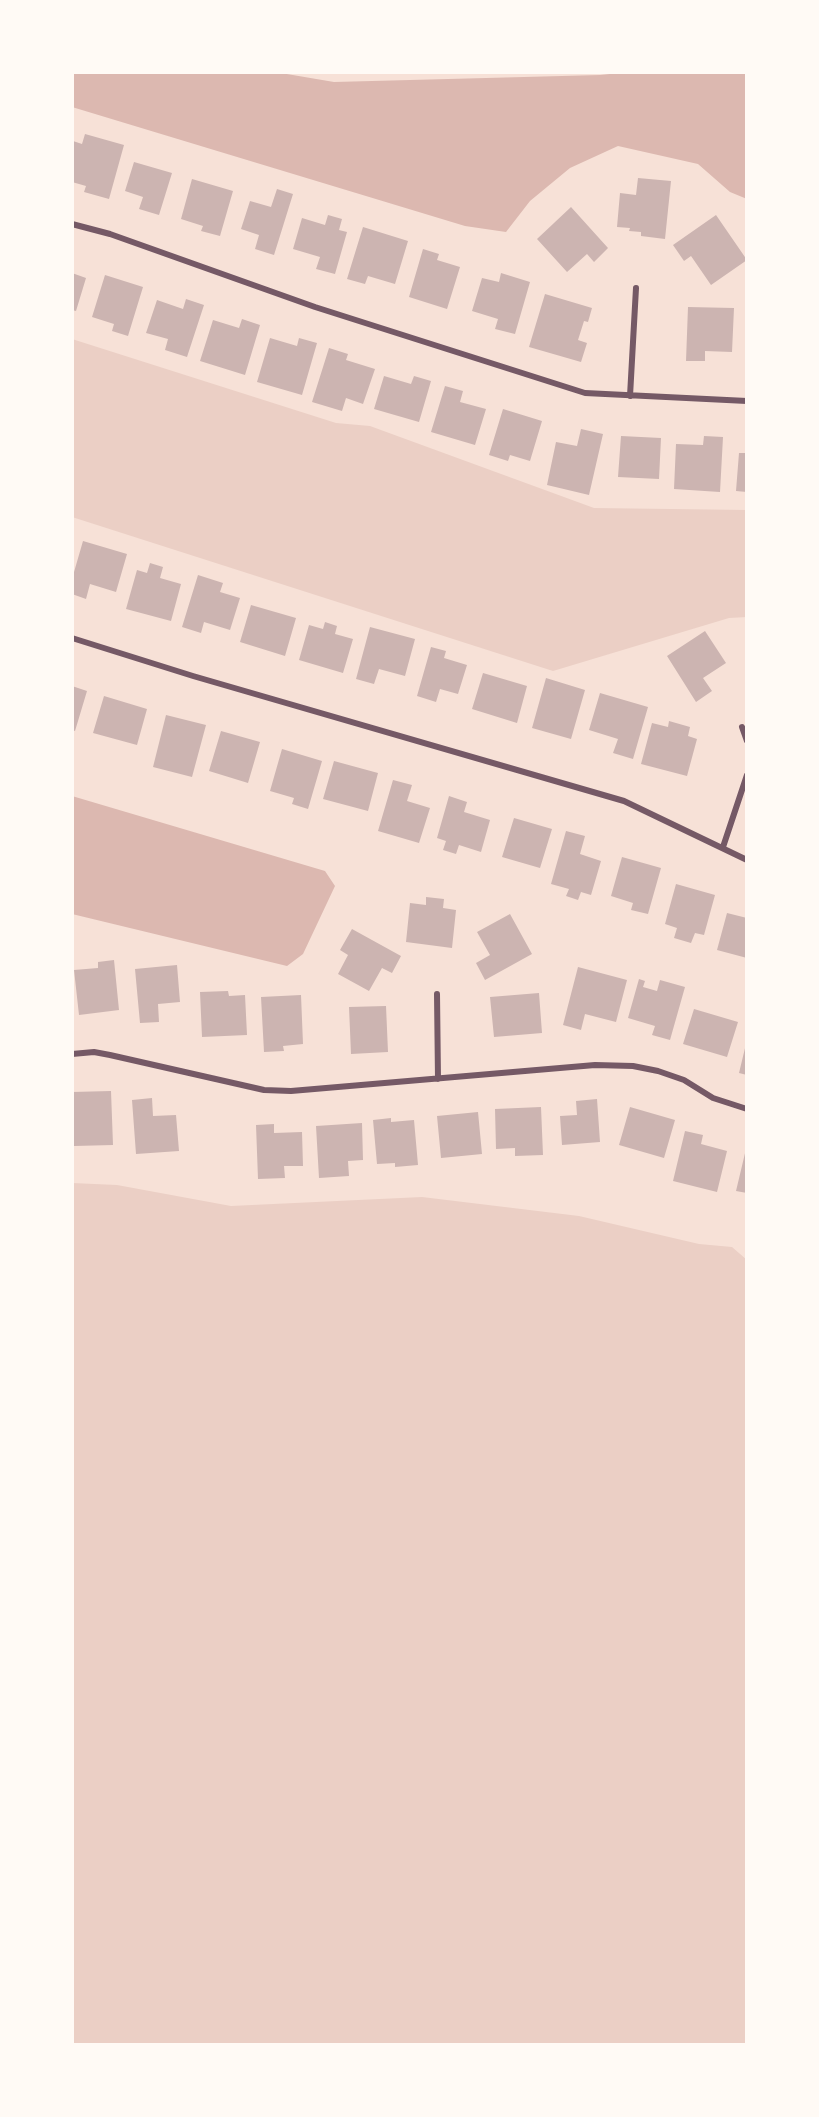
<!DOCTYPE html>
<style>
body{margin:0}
#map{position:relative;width:819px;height:2117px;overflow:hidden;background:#f7e1d7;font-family:Karla,sans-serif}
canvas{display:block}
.frame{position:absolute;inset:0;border:74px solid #fffaf5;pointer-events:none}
</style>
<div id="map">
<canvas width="819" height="2117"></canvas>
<div class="frame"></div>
</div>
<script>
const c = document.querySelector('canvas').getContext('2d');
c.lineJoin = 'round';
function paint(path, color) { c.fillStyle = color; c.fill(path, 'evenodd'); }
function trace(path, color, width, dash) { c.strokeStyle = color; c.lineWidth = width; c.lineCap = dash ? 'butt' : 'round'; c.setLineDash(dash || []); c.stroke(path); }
paint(new Path2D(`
 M72,339l264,84 34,3 224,82 153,2v107l-18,1 -176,53 -481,-154z
 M72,1183l45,2 114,21 191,-9 157,19 120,28 33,3 15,13v785h-675z`), '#ebcfc5');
paint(new Path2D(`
 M72,72h203l59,10 266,-7 29,-3h118v127l-17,-7 -32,-28 -80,-18 -48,22 -40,33 -24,31 -41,-6 -393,-119z
 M72,796l253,75 10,15 -32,68 -16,12 -215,-52z`), '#dcb8b0');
paint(new Path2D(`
 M85,134l39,11 -15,54 -25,-7 2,-6 -14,-4v-37l1,-4 9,3z
 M134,162l38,11 -13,42 -20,-6 4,-12 -18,-6z
 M638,178l33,3 -6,58 -24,-3v-4l-12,-1 1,-3 -13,-1 3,-34 16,2z
 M192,179l41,12 -13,45 -19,-5 2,-5 -22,-7z
 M277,189l16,5 -19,61 -19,-6 4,-14 -18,-6 9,-28 21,6z
 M571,207l37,41 -14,14 -7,-8 -20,18 -30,-33z
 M328,215l14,4 -3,11 8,2 -12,42 -19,-5 4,-12 -27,-8 9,-31 23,7z
 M716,215l31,45 -36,25 -20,-29 -7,5 -11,-16z
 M363,227l45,14 -13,43 -27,-8 -3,8 -18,-5z
 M423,249l16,5 -2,6 23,7 -13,42 -38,-12z
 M72,273l14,5 -10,33 -4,-1z
 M501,273l29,9 -15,52 -20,-5 3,-10 -26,-8 10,-33 17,4z
 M105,275l38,12 -15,49 -16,-5 2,-7 -22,-7z
 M545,294l47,14 -4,14 -4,-1 -6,19 9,3 -6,19 -52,-15z
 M186,299l18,6 -17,52 -22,-7 3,-11 -22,-6 11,-33 26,9z
 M688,307l46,1 -2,44 -27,-1v10h-19z
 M242,319l18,6 -15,50 -45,-14 13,-41 26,8z
 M270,338l27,8 2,-8 18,5 -15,52 -45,-13z
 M329,348l19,6 -2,6 29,9 -12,35 -17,-6 -4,13 -30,-9z
 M384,376l27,8 3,-8 17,5 -12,41 -45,-13z
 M445,386l18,5 -3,11 26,7 -11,36 -44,-13z
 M503,409l39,12 -12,40 -20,-6 -2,6 -19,-6z
 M581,429l22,5 -14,61 -42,-10 9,-43 21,4z
 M621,436l40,2 -2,41 -41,-2z
 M704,436l19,1 -3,55 -46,-3 2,-45 27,1z
 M739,453h8v39l-11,-1z
 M83,541l44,13 -11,38 -26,-8 -4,15 -14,-5v-15z
 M150,563l13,4 -3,11 21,6 -10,37 -45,-12 11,-39 10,3z
 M198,575l25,8 -3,9 20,6 -10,32 -26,-8 -3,11 -19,-6z
 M251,605l45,13 -11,38 -45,-14z
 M325,622l12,4 -2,8 18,5 -10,34 -44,-13 10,-35 14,4z
 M370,627l45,12 -10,37 -26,-7 -5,15 -18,-5z
 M705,631l21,32 -23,15 9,13 -16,11 -29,-46z
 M431,647l15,4 -2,7 23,7 -9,29 -18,-5 -4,13 -19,-6z
 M483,673l44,13 -10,37 -45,-14z
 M546,678l39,12 -14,49 -39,-11z
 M72,686l15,5 -12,40 -3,-1z
 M600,693l48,14 -15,52 -20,-6 5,-14 -29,-9z
 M104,696l43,13 -10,36 -44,-12z
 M166,715l40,10 -14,52 -39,-10z
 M669,721l21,6 -2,9 9,3 -10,37 -46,-12 11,-41 16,4z
 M221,731l39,11 -12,41 -39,-12z
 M282,749l40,12 -14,48 -16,-5 2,-6 -24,-7z
 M334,761l44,12 -10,38 -45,-12z
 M393,780l19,5 -5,16 23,7 -11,35 -41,-12z
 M449,796l18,6 -3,10 26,8 -9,32 -22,-7 -3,9 -13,-4 3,-9 -9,-3z
 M514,818l38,11 -12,39 -38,-11z
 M566,831l19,5 -5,18 21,7 -10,34 -10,-3 -3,8 -12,-4 3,-7 -18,-5z
 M622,857l39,11 -13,46 -17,-4 2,-7 -22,-7z
 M676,884l39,11 -11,40 -9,-2 -4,10 -17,-5 3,-10 -12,-4z
 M426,897l18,2 -1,9 13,2 -4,38 -46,-6 4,-39 16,2z
 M727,913l20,5v40l-30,-8z
 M510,914l22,40 -47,26 -9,-17 14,-8 -13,-23z
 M352,929l49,27 -9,17 -10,-5 -13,23 -31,-17 10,-19 -8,-5z
 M114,960l5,50 -40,5 -5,-45 24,-2v-6z
 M177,965l3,37 -22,2 1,18 -19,1 -5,-54z
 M578,967l49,13 -11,42 -31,-8 -4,16 -18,-5z
 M639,979l6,2 -2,6 14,4 3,-11 25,7 -15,53 -18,-5 3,-9 -27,-8z
 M228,991l1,5 16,-1 2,40 -45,2 -2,-45z
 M539,993l3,40 -48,4 -4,-40z
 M301,995l2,49 -20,2 1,5 -20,1 -3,-55z
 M386,1006l2,46 -37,2 -2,-47z
 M694,1009l44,13 -11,35 -44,-13z
 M746,1044h1v31l-8,-2z
 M111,1091l2,54 -39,1 -2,-54z
 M152,1098l1,18 23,-1 3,36 -43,3 -4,-54z
 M597,1099l3,43 -38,3 -2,-29 17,-1 -1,-14z
 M541,1107l2,48 -28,1v-8l-19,1 -1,-40z
 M630,1107l45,13 -11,38 -45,-13z
 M478,1112l4,42 -41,4 -4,-42z
 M391,1118v4l23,-2 4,45 -23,2v-4l-18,1 -4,-44z
 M362,1123l1,37 -15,1 1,15 -30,2 -3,-52z
 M274,1124v9l28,-1 1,34h-19l1,12 -27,1 -2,-54z
 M685,1131l18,4 -2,9 26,7 -10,41 -44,-11z
 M746,1149h1v44l-11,-2z`), '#ccb4b1');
trace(new Path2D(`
 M72,224l38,10 205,73 270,86 162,8
 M630,396l6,-108
 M72,638l121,38 431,125 123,59
 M742,727l5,14
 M723,847l24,-72
 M437,994l1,85
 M72,1054l22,-2 16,3 154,35 27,1 304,-26 38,1 25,5 26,9 29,18 34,11`), '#755966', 6);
</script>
